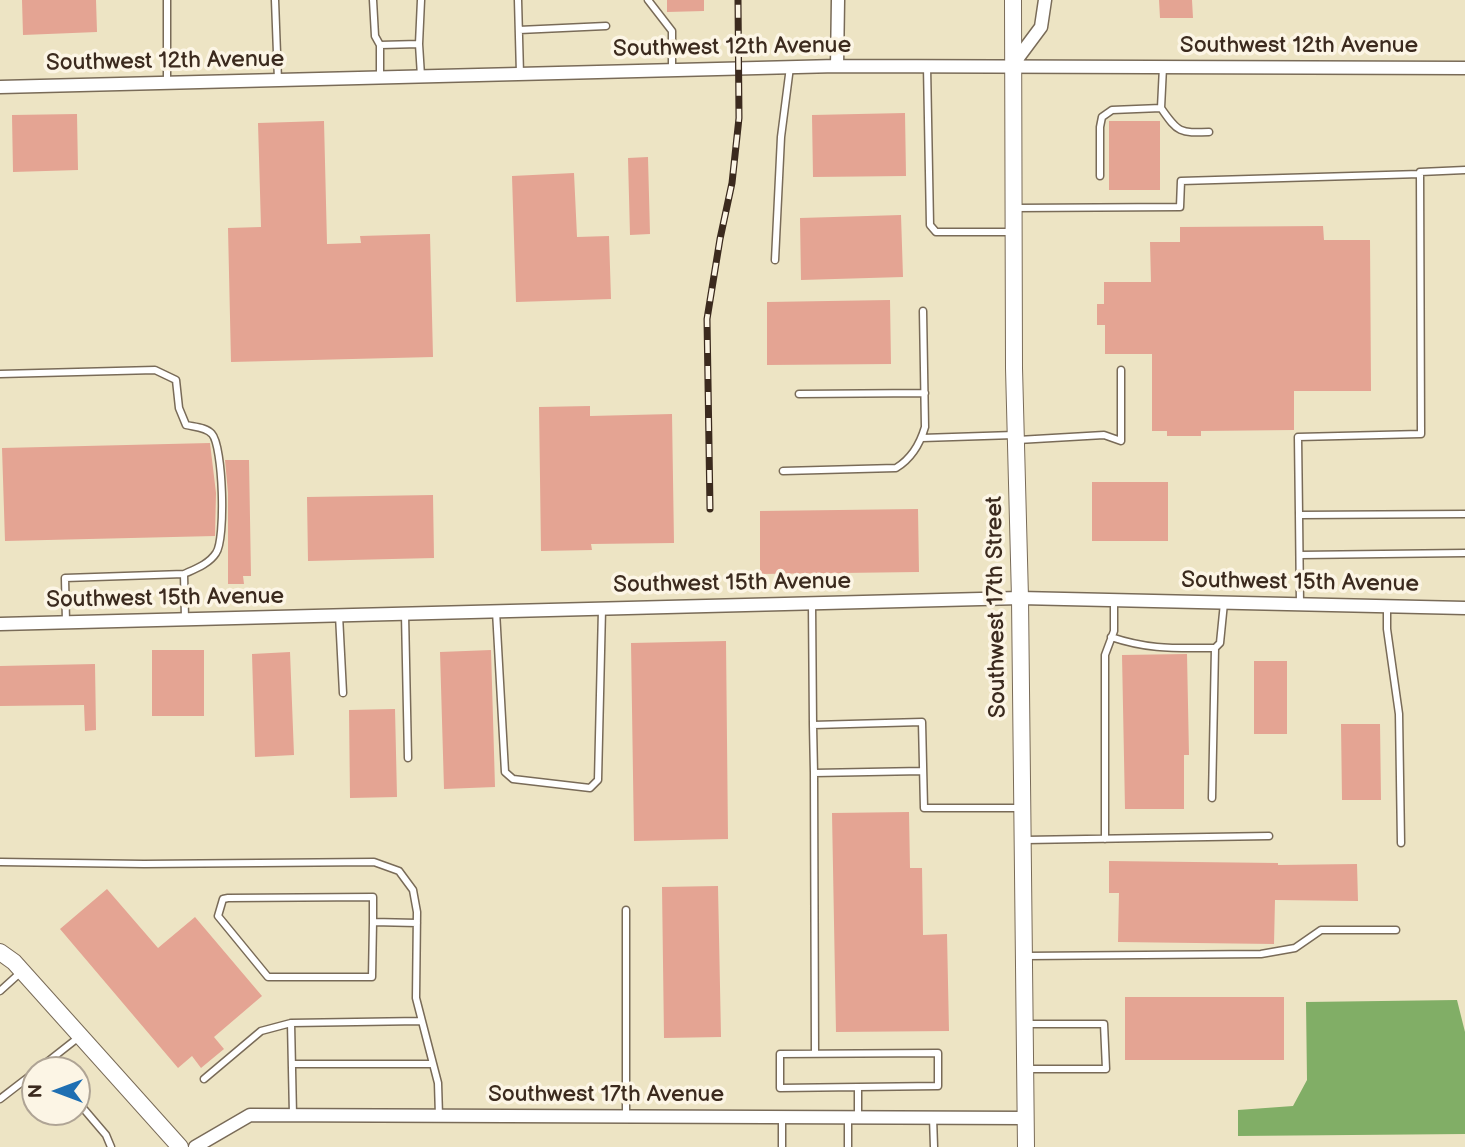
<!DOCTYPE html>
<style>
body{margin:0}
#map{position:relative;width:1465px;height:1147px;overflow:hidden;background:#ede4c4;font-family:"Balsamiq Sans",sans-serif}
canvas{display:block}
.north{position:absolute;left:21px;top:1056px;width:70px;height:70px;box-sizing:border-box;background:#fcf5e5;border:2px solid #afa495;border-radius:50%;rotate:270deg;font-size:19px;font-weight:700;line-height:28px;text-align:center;color:#3b2a1e}
.north::after{content:'';display:block;margin:auto;width:24px;height:32px;background:#1f6fb2;clip-path:polygon(50% 0,100% 100%,50% 72%,0 100%)}
</style>
<div id="map">
<canvas width="1465" height="1147"></canvas>
<div class="north">N</div>
</div>
<script>
const c = document.querySelector('canvas').getContext('2d');
c.lineJoin = 'round';
function paint(path, color) { c.fillStyle = color; c.fill(path, 'evenodd'); }
function trace(path, color, width, dash) { c.strokeStyle = color; c.lineWidth = width; c.lineCap = dash ? 'butt' : 'round'; c.setLineDash(dash || []); c.stroke(path); }
function write(font, color, halo, rows, align = 'center') {
  c.font = font + ' "Balsamiq Sans",sans-serif'; c.lineWidth = 7; c.setLineDash([]); c.textBaseline = 'middle'; c.strokeStyle = halo; c.fillStyle = color; for (const [text, x, y, turn = 0] of rows) {
    c.save(); c.translate(x, y); c.rotate((+turn || 0) * Math.PI / 180); c.textAlign = isNaN(turn) ? turn : align; if (halo) c.strokeText(text, 0, 0); c.fillText(text, 0, 0); c.restore();
  }
}
paint(new Path2D(`
 M1457,1000l8,32v102l-227,2v-26l55,-4 14,-26 -1,-78z`), '#81ae66');
paint(new Path2D(`
 M22,0h74l1,32 -74,3z
 M667,0h37v11l-37,1z
 M1159,0h33l1,18h-33z
 M905,113l1,63 -93,1 -1,-62z
 M77,114l1,56 -65,2 -1,-57z
 M324,121l3,123 34,-1 -1,-7 70,-2 3,123 -202,5 -3,-134 33,-1 -3,-104z
 M1109,121h51v69h-51z
 M648,157l2,77 -20,1 -2,-77z
 M574,173l3,64 32,-1 2,63 -95,3 -4,-126z
 M901,215l2,62 -102,3 -1,-62z
 M1323,226l1,14h46l1,151h-77v39l-93,1v5h-34v-5h-15v-77h-47v-29h-8v-21h7v-22h47l-1,-40h30v-15z
 M890,300l1,64 -124,1v-63z
 M590,406v10l82,-2 2,129 -83,1 1,6 -51,1 -2,-144z
 M210,443l6,50 -1,43 -210,5 -3,-93z
 M225,460h24l2,116h-8l1,8h-16v-91z
 M1092,482h76v59h-76z
 M433,495l1,63 -126,3 -1,-64z
 M918,509l1,63 -159,2v-63z
 M726,641l2,198 -94,2 -3,-198z
 M152,650h52v66h-52z
 M491,650l4,137 -51,2 -4,-137z
 M290,652l4,103 -39,2 -3,-103z
 M1187,654l2,101h-5v54h-59l-3,-154z
 M1254,661h33v73h-33z
 M95,664l1,66 -11,1 -1,-26 -84,1v-40z
 M395,709l2,88 -47,1 -1,-88z
 M1341,724h39l1,76h-39z
 M909,812l1,56h12l1,67 24,-1 2,97 -113,1 -4,-219z
 M1109,861l169,2v2l79,-1 1,37 -83,-1 -1,44 -156,-2 1,-49h-10z
 M718,886l3,151 -57,1 -2,-151z
 M107,889l51,59 37,-31 67,79 -48,41 10,12 -23,19 -9,-12 -14,12 -118,-139z
 M1125,997h159v63h-159z`), '#e4a493');
const lane = new Path2D(`
 M167,0v82
 M275,0l3,80
 M373,0l2,36 5,9
 M518,0l2,74
 M648,0l24,31v39
 M519,30l87,-4
 M419,44l2,-44
 M927,66l3,159 6,7h75
 M380,77v-32l39,-1 2,32
 M1161,108c17,25 19,25 48,24
 M1100,176v-49l2,-10 10,-7 49,-2 2,-41
 M1015,208l165,-1 1,-26 239,-7
 M775,260l6,-123 9,-70
 M0,374l155,-4 21,10 3,28 7,17c8,2 20,2 26,9 11,12 14,105 4,119 -7,11 -21,16 -32,21l1,45
 M799,394l126,-1
 M922,438l92,-3
 M1018,440l86,-5 17,6v-71
 M783,471l113,-3c15,-9 24,-24 29,-41l-2,-116
 M1299,515l-1,-78 123,-3 -1,-262 45,-2
 M1300,555l165,-2
 M812,604l1,121
 M1300,604l-1,-89 166,-1
 M1387,606v23l12,85 2,129
 M496,611l9,161 8,7 77,9 8,-8 4,-171
 M405,614l3,144
 M339,615l4,78
 M66,622l-1,-44 119,-4
 M1111,637c39,13 64,11 104,11l5,-5 4,-40
 M923,771l-109,2 -1,-48 109,-3 2,86h96
 M814,773l1,280
 M1212,798l3,-150
 M1105,839v-184l9,-24v-30
 M1025,840l244,-4
 M0,862l144,2 230,-2 25,9 14,19 4,22 -1,86 22,85 1,33
 M626,910v206
 M373,922l-1,55h-104l-50,-61 5,-17 5,-1 145,-1v25l44,1
 M1026,956l235,-2 34,-6 26,-18h75
 M0,991l21,-19
 M1026,1024h78l2,45h-79
 M292,1064h141
 M37,1070l42,-33
 M204,1079l57,-48 30,-8
 M858,1087l-78,1v-34l158,-1v33l-80,1v30
 M0,1099l35,-27
 M77,1101l29,34 5,12
 M293,1115l-2,-92 130,-2
 M782,1117v30
 M933,1117l1,30
 M848,1147v-30`);
const street = new Path2D(`
 M837,66l1,-66
 M1012,66l29,-39 4,-27
 M0,87l837,-21 628,2
 M0,624l1020,-26 445,10
 M195,1147l55,-32 775,3`);
const secondary = new Path2D(`
 M1013,0l1,368 6,230 6,549
 M0,952l14,10 166,185`);
trace(lane, '#796b58', 9);
trace(street, '#796b58', 15);
trace(secondary, '#796b58', 18);
trace(lane, '#fff', 6);
trace(street, '#fff', 12);
trace(secondary, '#fff', 16);
const rail = new Path2D(`
 M710,509l-3,-190 13,-80 12,-56 7,-65 -1,-118`);
trace(rail, '#3b2a1e', 7);
trace(rail, '#fcf5e5', 4.5, [13]);
write('23px', '#3b2a1e', '#fcf5e5', [
 ["Southwest 12th Avenue",1299,46],
 ["Southwest 12th Avenue",732,48,-1],
 ["Southwest 12th Avenue",165,62,-1],
 ["Southwest 15th Avenue",1300,583,1],
 ["Southwest 15th Avenue",732,584,-1],
 ["Southwest 15th Avenue",165,599,-1],
 ["Southwest 17th Street",997,607,-91],
 ["Southwest 17th Avenue",606,1095]
]);
</script>
